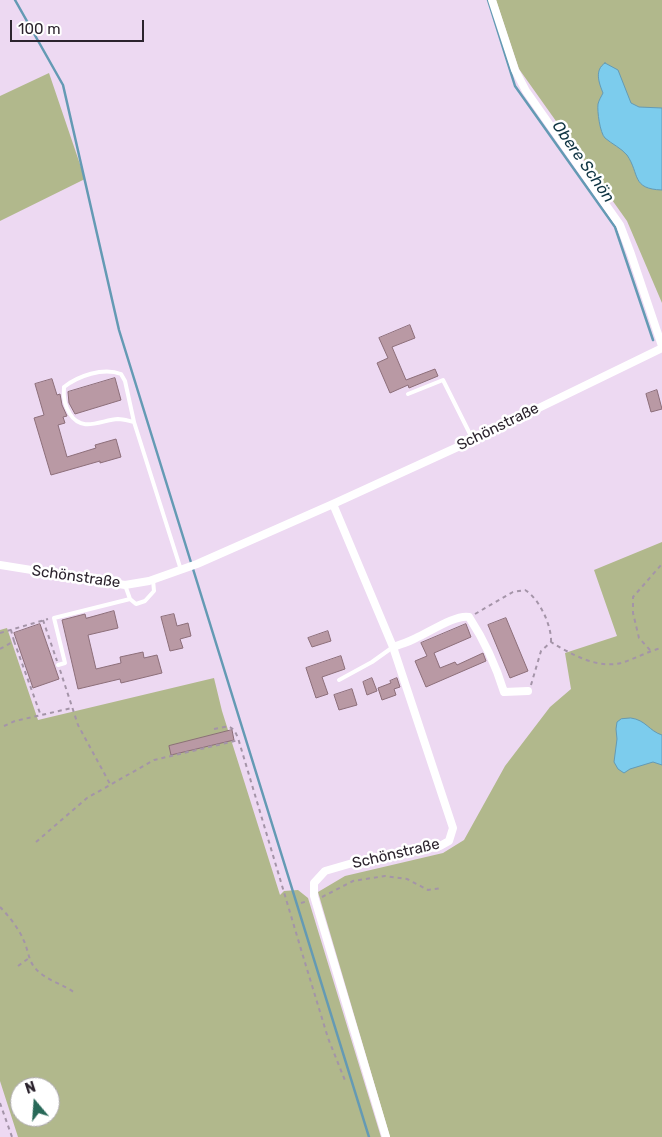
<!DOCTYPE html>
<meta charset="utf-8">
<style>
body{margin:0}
#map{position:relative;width:662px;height:1137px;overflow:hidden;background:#edd9f2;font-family:Rubik,sans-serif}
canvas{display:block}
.north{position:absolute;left:10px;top:1077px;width:50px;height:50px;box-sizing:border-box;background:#fff;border:1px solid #aba7ab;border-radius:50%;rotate:342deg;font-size:14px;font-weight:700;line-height:20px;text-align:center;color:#2c242e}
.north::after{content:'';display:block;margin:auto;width:18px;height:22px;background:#286958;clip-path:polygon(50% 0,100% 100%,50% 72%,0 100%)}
.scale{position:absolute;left:10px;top:20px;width:134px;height:22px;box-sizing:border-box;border:2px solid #2c242e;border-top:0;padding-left:6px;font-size:15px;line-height:18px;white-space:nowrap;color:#2c242e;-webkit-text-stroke:4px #fff;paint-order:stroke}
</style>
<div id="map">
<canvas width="662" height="1137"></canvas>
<div class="north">N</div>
<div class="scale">100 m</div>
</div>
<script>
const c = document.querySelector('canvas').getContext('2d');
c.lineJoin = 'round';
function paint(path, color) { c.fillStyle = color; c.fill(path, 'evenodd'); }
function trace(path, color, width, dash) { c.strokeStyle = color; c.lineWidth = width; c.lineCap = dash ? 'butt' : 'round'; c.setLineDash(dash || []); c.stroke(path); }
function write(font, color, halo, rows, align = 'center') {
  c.font = font + ' Rubik,sans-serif'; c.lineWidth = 5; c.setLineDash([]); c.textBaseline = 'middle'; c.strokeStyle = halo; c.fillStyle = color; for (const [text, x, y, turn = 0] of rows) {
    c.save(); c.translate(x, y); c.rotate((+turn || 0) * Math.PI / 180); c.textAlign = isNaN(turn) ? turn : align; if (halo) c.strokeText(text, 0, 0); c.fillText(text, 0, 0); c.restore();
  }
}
paint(new Path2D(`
 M496,0h166v303l-35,-82 -108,-152z
 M49,73l36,106 -85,42v-125z
 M662,542v595h-272l-72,-245 27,-16 98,-23 21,-13 41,-74 45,-59 21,-18 -6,-36 52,-17 -23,-66z
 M7,628l31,92 176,-42 8,33 58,184 4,-4 14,-1 10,8 73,239h-363l-18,-56v-451zM20,1087h30v30h-30z`), '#b1b88c');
const water = new Path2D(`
 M605,63l13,7 13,33 8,4 23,1v82c-31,-1 -22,-16 -35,-35 -6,-7 -15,-11 -22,-17 -5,-5 -8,-27 -7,-34 1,-4 3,-7 5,-11 -4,-10 -9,-23 2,-30z
 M631,718c15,2 18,13 31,17v30l-9,-3 -23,7 -6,4 -6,-4 -4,-7 3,-23 -1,-10 1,-7 4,-3z`);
paint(water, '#7ccced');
trace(water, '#649ab4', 1);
trace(new Path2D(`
 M15,0l48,85 56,245 250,807
 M488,0l27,86 100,141 38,113`), '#649ab4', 2.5);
const building = new Path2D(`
 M410,325l5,13 -23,9 14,33 29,-11 3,7 -29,12 -1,-3 -18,8 -13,-30 11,-5 -9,-20z
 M115,378l6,22 -46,14 -6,-11 -1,-11z
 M52,379l5,16 3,-1 2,11 5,11 -4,1 2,6 -7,2 9,32 29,-9 -1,-3 21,-6 5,18 -21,6v-2l-49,14 -17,-57 10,-3 -9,-31z
 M657,390l5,19 -11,3 -5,-18z
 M114,611l4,17 -30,7 8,34 25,-6 -1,-6 23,-5 1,6 13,-3 5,18 -41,10 -1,-4 -42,10 -16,-69 23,-6 1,4z
 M174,614l3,12 11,-3 3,13 -11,3 3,9 -13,3 -9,-34z
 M506,618l22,53 -18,7 -22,-53z
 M40,624l19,55 -26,9 -19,-55z
 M466,624l5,13 -37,16 6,15 15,-6 2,3 26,-12 3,8 -60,26 -11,-26 12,-5 -6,-13z
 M328,631l3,10 -19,6 -4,-9z
 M341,656l4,13 -23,8 6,17 -12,4 -10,-30z
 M372,678l5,13 -10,4 -4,-13z
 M397,678l3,9 -6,2 2,6 -14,5 -4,-12 13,-5 -1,-2z
 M352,689l5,16 -18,5 -5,-15z
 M232,730l2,10 -63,15 -2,-9z`);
paint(building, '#b999a4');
trace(building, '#8c6e79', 1);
trace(new Path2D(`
 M475,614l38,-22 12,-2c14,8 27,36 26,52
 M43,620l14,41
 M0,633l48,-14
 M14,641l27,75
 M0,649l14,-8 -3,-11
 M650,650l-11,-12 -6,-25v-16l29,-33
 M60,670l18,55 32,59
 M531,685l10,-34 10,-9c20,12 46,27 70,21 14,-4 27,-12 41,-15
 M4,726l11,-5 57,-13
 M214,729c15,-3 18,-5 24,9l65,218 25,82 18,45
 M36,842l51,-44 67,-38 85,-20
 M322,897l31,-16 32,-5 22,3 21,11 14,-2
 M301,903l7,-2
 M0,907c8,8 19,22 23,32 5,9 5,21 12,29 10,12 28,16 40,25
 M18,966l11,-8
 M0,1103l12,34`), '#a494a8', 2, [4, 4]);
trace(new Path2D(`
 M408,394l35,-14 30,60
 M134,422l-9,-41 -4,-7c-18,-7 -43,2 -57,13 -1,9 1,19 6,27 12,19 31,6 48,5 5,0 11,2 16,3l47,148
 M125,585l5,14 6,5 9,-3 9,-10 -1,-11
 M58,665l7,-2 -11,-45 76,-19
 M339,680l33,-18 21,-15`), '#fff', 4);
trace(new Path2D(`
 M492,0l23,70 11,21 94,134 11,29 31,92
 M333,504l60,143 60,181 -4,13 -9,5 -84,16 -31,9 -11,12v13l72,241
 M0,565l125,20 24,-4 48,-17 136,-60 140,-64 189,-92
 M393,647c8,-3 16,-5 23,-9 12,-5 40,-24 53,-21 15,23 27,49 35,75l24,-1`), '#fff', 8);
write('15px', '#2c242e', '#fff', [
 ["Schönstraße",498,427,-26],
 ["Schönstraße",76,577,8],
 ["Schönstraße",396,854,-13]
]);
write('italic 16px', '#0f3442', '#fff', [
 ["Obere Schön",583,162,55]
]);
</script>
